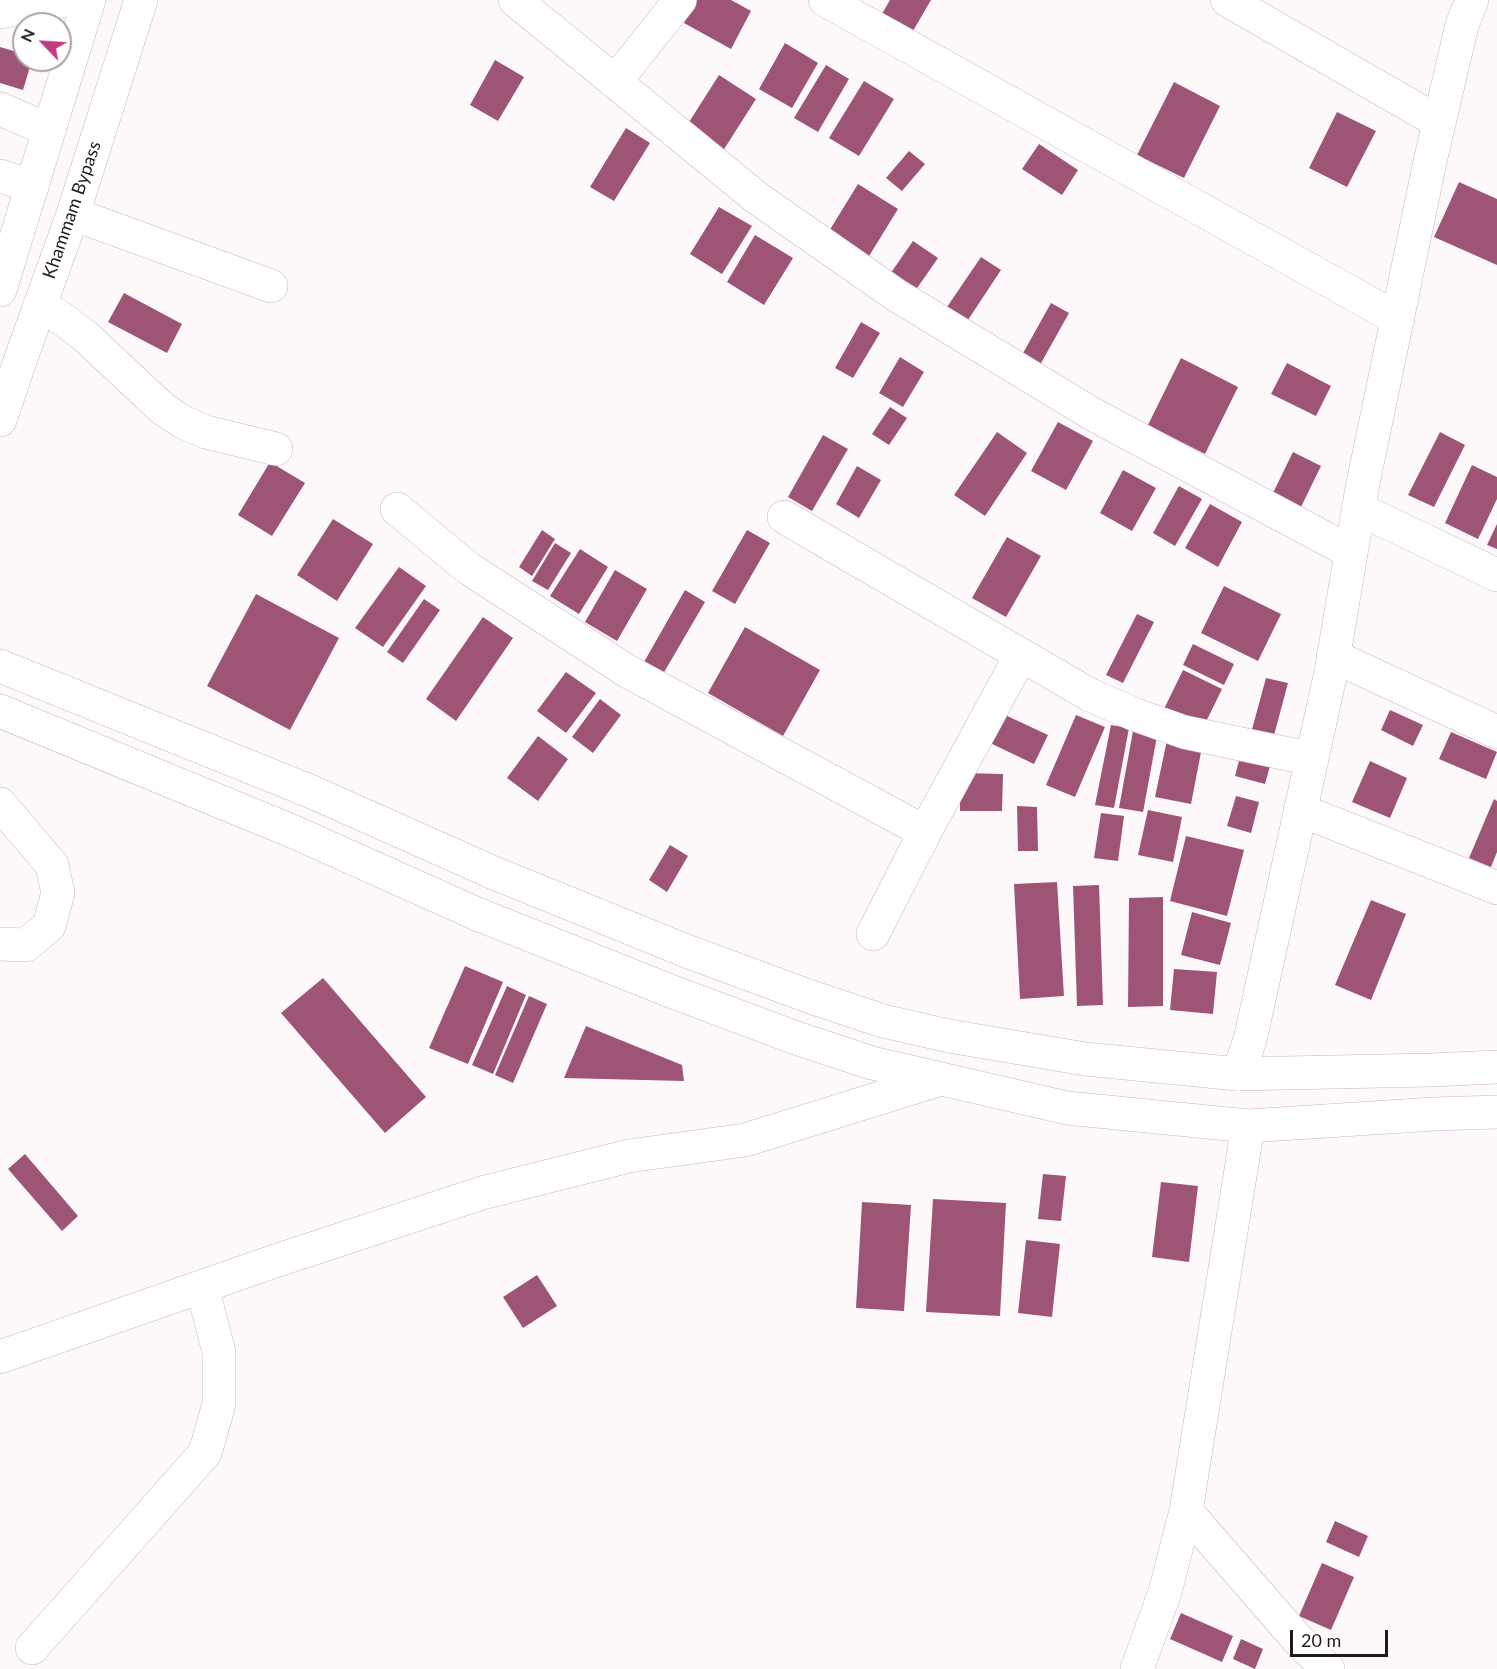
<!DOCTYPE html>
<style>
body{margin:0}
#map{position:relative;width:1497px;height:1669px;overflow:hidden;background:#fdf8fa;font-family:Lato,sans-serif}
canvas{display:block}
.north{position:absolute;left:12px;top:12px;width:60px;height:60px;box-sizing:border-box;background:#fff;border:2px solid #a7a3a5;border-radius:50%;rotate:295deg;font-size:16px;font-weight:700;line-height:24px;text-align:center;color:#22191d}
.north::after{content:'';display:block;margin:auto;width:21px;height:27px;background:#c03b7e;clip-path:polygon(50% 0,100% 100%,50% 72%,0 100%)}
.scale{position:absolute;left:1290px;top:1630px;width:98px;height:27px;box-sizing:border-box;border:3px solid #22191d;border-top:0;padding-left:8px;font-size:18px;line-height:21px;white-space:nowrap;color:#22191d;-webkit-text-stroke:4px #fff;paint-order:stroke}
</style>
<div id="map">
<canvas width="1497" height="1669"></canvas>
<div class="north">N</div>
<div class="scale">20 m</div>
</div>
<script>
const c = document.querySelector('canvas').getContext('2d');
c.lineJoin = 'round';
function paint(path, color) { c.fillStyle = color; c.fill(path, 'evenodd'); }
function trace(path, color, width, dash) { c.strokeStyle = color; c.lineWidth = width; c.lineCap = dash ? 'butt' : 'round'; c.setLineDash(dash || []); c.stroke(path); }
function write(font, color, halo, rows, align = 'center') {
  c.font = font + ' Lato,sans-serif'; c.lineWidth = 5; c.setLineDash([]); c.textBaseline = 'middle'; c.strokeStyle = halo; c.fillStyle = color; for (const [text, x, y, turn = 0] of rows) {
    c.save(); c.translate(x, y); c.rotate((+turn || 0) * Math.PI / 180); c.textAlign = isNaN(turn) ? turn : align; if (halo) c.strokeText(text, 0, 0); c.fillText(text, 0, 0); c.restore();
  }
}
paint(new Path2D(`
 M697,0h34l20,11 -20,38 -47,-26z
 M890,0h41l-21,36 -31,-17z
 M785,43l33,20 -26,45 -33,-19z
 M0,47l24,7v6h8l-9,30 -23,-7z
 M495,60l29,17 -26,44 -28,-16z
 M826,65l23,14 -31,53 -24,-14z
 M719,75l37,24 -35,55 -37,-24z
 M864,81l30,18 -35,57 -30,-18z
 M1174,82l46,24 -36,72 -47,-23z
 M1337,112l39,19 -29,56 -38,-19z
 M626,128l24,15 -36,58 -24,-14z
 M1039,144l39,26 -16,25 -40,-26z
 M909,151l16,13 -23,27 -16,-13z
 M1459,182l38,17v66l-63,-28z
 M858,184l40,25 -32,52 -40,-25z
 M719,207l33,19 -30,48 -32,-20z
 M755,235l38,23 -29,47 -37,-23z
 M913,241l25,17 -25,36 -25,-17z
 M981,257l20,13 -35,53 -21,-13z
 M124,293l58,31 -15,29 -59,-31z
 M1051,303l18,10 -29,52 -18,-10z
 M861,322l19,11 -27,45 -18,-10z
 M900,357l24,15 -21,35 -24,-14z
 M1181,358l57,29 -33,67 -57,-29z
 M1287,363l44,23 -15,30 -45,-22z
 M890,407l17,11 -18,27 -17,-11z
 M1058,422l35,19 -27,49 -35,-19z
 M997,432l30,21 -42,63 -31,-21z
 M1440,432l25,13 -31,62 -26,-12z
 M823,435l25,14 -36,62 -24,-14z
 M1293,452l28,14 -21,43 -28,-14z
 M270,462l35,21 -33,53 -34,-21z
 M1472,465l25,12v22l-19,40 -33,-16z
 M857,466l24,14 -22,38 -23,-14z
 M1123,470l33,18 -24,43 -32,-18z
 M1179,486l23,13 -27,47 -22,-13z
 M1210,504l32,18 -24,45 -33,-19z
 M333,519l40,25 -36,57 -40,-26z
 M1497,524v25l-10,-4z
 M542,530l13,9 -23,37 -13,-9z
 M747,530l23,13 -35,61 -23,-13z
 M1007,537l34,19 -35,61 -34,-19z
 M555,543l16,10 -23,37 -16,-9z
 M580,549l28,18 -29,47 -29,-18z
 M399,567l27,19 -43,61 -28,-19z
 M615,570l32,19 -30,52 -32,-19z
 M1224,586l57,28 -23,47 -57,-28z
 M685,590l20,12 -42,72 -19,-12z
 M256,594l83,44 -49,92 -83,-44z
 M424,599l16,11 -37,53 -16,-11z
 M1137,614l17,8 -31,61 -17,-8z
 M483,617l30,21 -57,83 -30,-22z
 M745,627l75,43 -37,66 -75,-43z
 M1193,644l41,20 -10,21 -41,-20z
 M1183,670l39,19 -19,39 -39,-19z
 M566,672l30,21 -30,40 -29,-22z
 M1266,678l22,5 -15,56 -22,-6z
 M600,699l21,16 -28,38 -21,-16z
 M1390,710l33,15 -10,21 -32,-16z
 M1003,714l45,21 -14,29 -44,-21z
 M1076,715l29,12 -30,70 -29,-12z
 M1111,725l18,3 -15,80 -19,-3z
 M1133,731l24,5 -14,76 -24,-4z
 M1451,732l46,20 -11,27 -47,-20z
 M538,736l30,23 -30,42 -31,-23z
 M1167,740l35,7 -11,57 -36,-7z
 M1240,757l30,9 -5,18 -30,-8z
 M1370,761l37,17 -17,40 -38,-16z
 M960,773l43,1 -1,37h-42z
 M1236,796l23,6 -8,31 -24,-7z
 M1494,799l3,2v51l-6,15 -22,-9z
 M1017,806l20,1 1,44h-20z
 M1148,810l34,7 -9,45 -35,-7z
 M1101,813l23,3 -6,45 -24,-3z
 M1186,836l58,14 -17,66 -57,-15z
 M670,845l18,11 -21,36 -18,-12z
 M1057,882l7,114 -44,3 -6,-115z
 M1099,885l4,120 -26,1 -4,-120z
 M1163,897v109l-35,1 1,-109z
 M1371,900l35,14 -35,86 -36,-15z
 M1192,912l39,11 -11,42 -39,-10z
 M465,966l38,16 -35,82 -39,-16z
 M1174,969l43,3 -4,42 -43,-4z
 M323,978l103,119 -41,36 -104,-120z
 M507,986l19,9 -33,79 -21,-9z
 M529,996l18,8 -34,79 -18,-8z
 M586,1026l96,39 2,16 -120,-3z
 M25,1154l53,62 -16,15 -54,-62z
 M1043,1174l23,2 -5,45 -23,-2z
 M1161,1182l37,4 -9,76 -37,-5z
 M933,1199l73,4 -6,113 -74,-4z
 M862,1202l49,3 -7,106 -48,-3z
 M1026,1240l34,4 -8,73 -34,-4z
 M537,1275l20,31 -34,22 -20,-31z
 M1335,1521l33,15 -9,21 -33,-15z
 M1322,1563l32,14 -23,53 -32,-14z
 M1181,1613l52,23 -11,26 -52,-23z
 M1241,1639l22,10 -8,20 -22,-10z`), '#9e5475');
const minor = new Path2D(`
 M515,0l242,198 139,97 198,120 257,137
 M825,0l573,319
 M1227,0l212,122
 M0,12l66,-12
 M615,82l65,-82
 M0,109l49,21
 M0,176l32,10
 M73,214l198,72
 M39,308l18,7 28,21 78,73 20,13 23,10 70,17
 M397,509l71,59 159,103 298,161
 M1359,509l138,66
 M784,517l306,178 46,20 48,17 128,27
 M1333,656l164,76
 M0,804l52,61 6,28 -9,33 -23,19 -26,-1
 M1300,810l197,78
 M873,934l52,-102 96,-177
 M1238,1074l12,-34 81,-368 31,-184 69,-331 31,-132 10,-25
 M0,1357l278,-97 204,-67 147,-37 116,-16 196,-61
 M1186,1511l114,131 28,27
 M32,1648l173,-195 14,-49v-52l-17,-65
 M1137,1669l28,-77 21,-81 62,-385`);
const highway = new Path2D(`
 M0,290l89,-290
 M0,420l21,-62 52,-144 68,-214
 M0,666l312,126 182,81 195,79 122,45 72,24 66,15 136,23 153,15 193,-4 66,-3
 M0,711l294,121 183,82 196,78 123,46 76,25 195,45 181,18 186,-12 63,-2`);
trace(minor, '#ccb5be', 34);
trace(highway, '#ccb5be', 34);
trace(minor, '#fff', 33);
trace(highway, '#fff', 33);
write('18px', '#22191d', '#fff', [
 ["Khammam Bypass",72,210,-71]
]);
</script>
